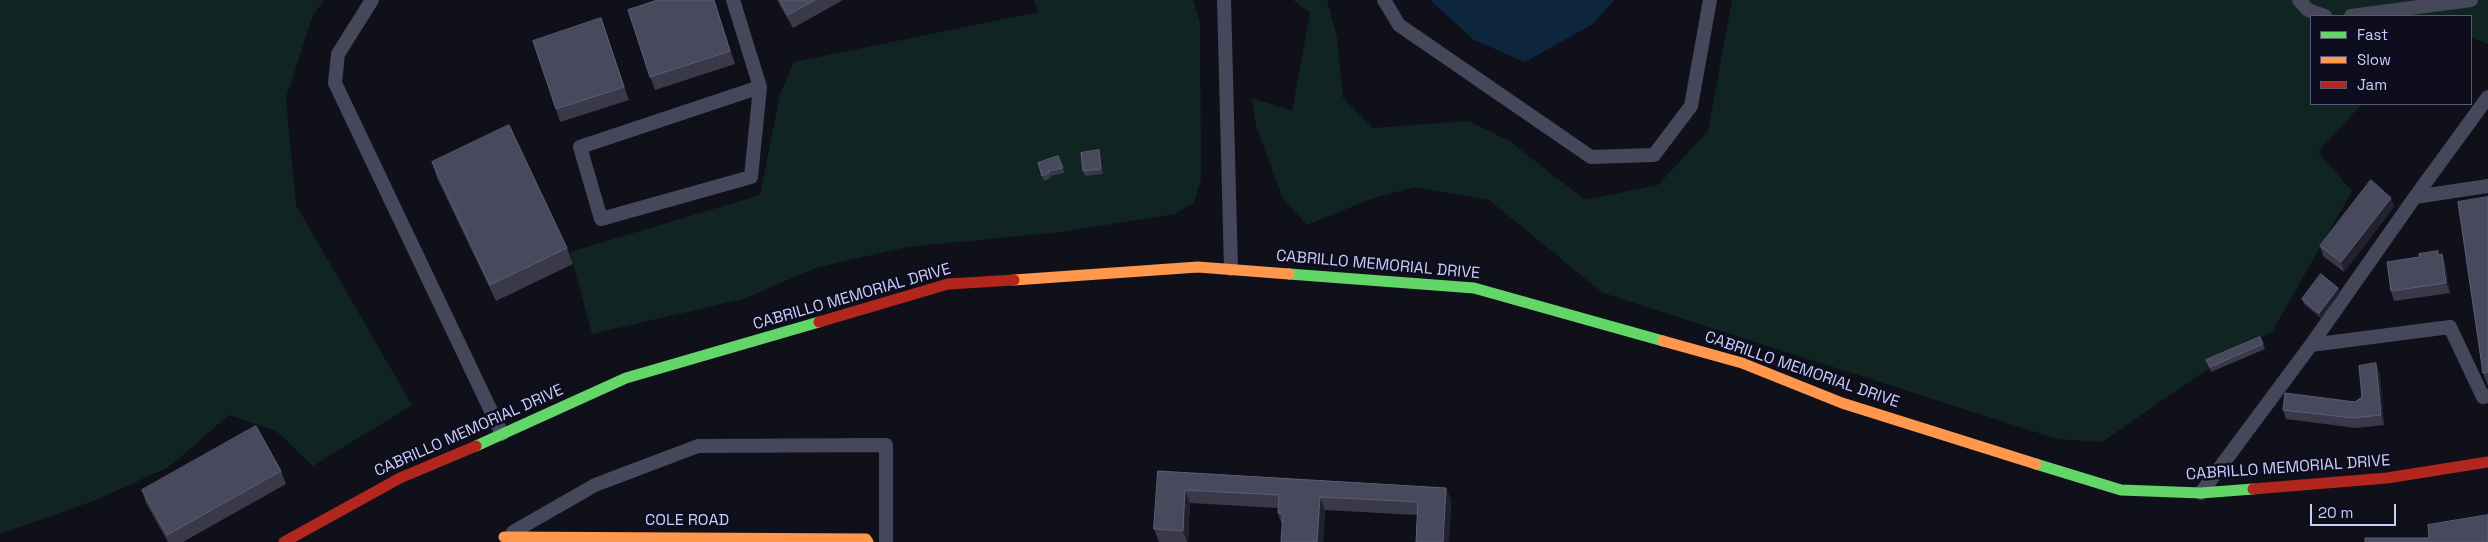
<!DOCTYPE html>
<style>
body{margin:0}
#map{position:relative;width:2488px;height:542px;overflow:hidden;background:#10101a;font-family:"Space Grotesk",sans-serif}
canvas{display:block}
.legend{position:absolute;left:2310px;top:15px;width:162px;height:90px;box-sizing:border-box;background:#0d0d1d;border:1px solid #595977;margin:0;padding:6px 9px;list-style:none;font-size:15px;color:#cbccfd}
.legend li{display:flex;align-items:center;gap:10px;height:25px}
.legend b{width:25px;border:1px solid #595977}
.scale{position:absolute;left:2310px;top:504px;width:86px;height:22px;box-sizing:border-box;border:2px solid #cbccfd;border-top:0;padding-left:6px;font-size:15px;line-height:18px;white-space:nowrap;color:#cbccfd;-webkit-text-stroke:4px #0d0d1d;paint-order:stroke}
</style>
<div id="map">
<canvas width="2488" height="542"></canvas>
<ul class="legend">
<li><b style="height:6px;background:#63d668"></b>Fast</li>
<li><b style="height:6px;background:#ff974d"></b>Slow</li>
<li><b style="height:6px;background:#b3261e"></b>Jam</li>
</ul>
<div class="scale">20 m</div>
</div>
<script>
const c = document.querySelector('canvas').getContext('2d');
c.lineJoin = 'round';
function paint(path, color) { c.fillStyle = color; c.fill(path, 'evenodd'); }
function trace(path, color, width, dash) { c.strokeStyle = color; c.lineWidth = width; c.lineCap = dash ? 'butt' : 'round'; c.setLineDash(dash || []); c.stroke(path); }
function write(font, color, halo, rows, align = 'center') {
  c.font = font + ' "Space Grotesk",sans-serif'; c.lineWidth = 5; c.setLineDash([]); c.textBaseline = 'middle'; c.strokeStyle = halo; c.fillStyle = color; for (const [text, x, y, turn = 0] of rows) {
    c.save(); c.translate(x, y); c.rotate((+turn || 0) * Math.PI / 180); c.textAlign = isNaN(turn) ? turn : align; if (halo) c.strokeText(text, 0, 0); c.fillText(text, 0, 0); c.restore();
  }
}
paint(new Path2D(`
 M0,0h324l-11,15 -27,83 10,107 116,200 -99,61 -37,-35 -47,-16 -60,52 -73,33 -96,34z
 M1034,0h159l7,23 1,155 -7,24 -19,12 -114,18 -154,15 -89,20 -75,32 -151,35 -22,-82 190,-57 20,-101 14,-32 244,-50z
 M1293,0h34l10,37 6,61 30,30 95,-7 40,19 77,60 73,-15 50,-54 24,-131h756v44l-16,-6v-22h-160v88h50l-44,48 34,39 -80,141 -64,37 -106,73 -45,-3 -454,-146 -114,-93 -75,-13 -46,13 -61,25 -24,-26 -27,-73 -4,-28 40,13 18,-98z`), '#102422');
paint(new Path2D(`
 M1430,0h184l-21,24 -68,38 -51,-22z`), '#0e263d');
trace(new Path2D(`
 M372,0l-34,54 -3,29 167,351
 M733,0l27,87 -9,90 -150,42 -21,-72 180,-60
 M1224,0l7,269
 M1384,0l15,25 192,132 63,-2 37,-49 19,-106
 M2299,0l9,10 17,6
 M2351,16l120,-16
 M2415,197l73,-11
 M2311,345l139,-18 33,70 5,-1
 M2201,493l110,-148 104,-148 73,-100
 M513,532l82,-47 103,-39 188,-1v97`), '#46475a', 14);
trace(new Path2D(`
 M1289,274l185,14 189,53
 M476,446l150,-68 193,-56
 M2036,464l85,26 80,3 52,-4`), '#63d668', 11);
trace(new Path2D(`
 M1014,280l184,-13 91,7
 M1663,341l79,22 100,40 194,61
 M504,537l362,2 2,3`), '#ff974d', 11);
trace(new Path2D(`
 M819,322l129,-38 66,-4
 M2253,489l134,-11 101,-16
 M284,542l116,-64 76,-32`), '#b3261e', 11);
paint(new Path2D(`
 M658,0h56l21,64 -80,26 -5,-13z
 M777,0h66l-50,28z
 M601,18l28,82 -69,22 -4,-13z
 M1099,150l2,5 2,19 -18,2 -2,-5z
 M1058,156l7,17 -15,3 1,2 -7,3 -6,-18z
 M432,162l135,86 6,16 -77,37 -59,-123z
 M2488,197v189l-5,-13z
 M2391,198l3,9 -50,65 -21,-16 -3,-10z
 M2442,254l3,10 5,29 -56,8 -3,-10 48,-36z
 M2338,288l2,5 -19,25 -17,-14 -2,-5z
 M2263,344l2,5 -54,23 -5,-12z
 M2380,373l4,52 -28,3 -70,-9 -3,-9 72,-8 7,-5z
 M281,471l5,13 -103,58h-15l-22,-39 -4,-13z
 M1158,471l288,17 5,13 -2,41h-33l1,-27 -92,-5 -2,32h-42l1,-17 -4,-12v-5l-88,-5 -2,39h-29l-5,-13z`), '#39394a');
paint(new Path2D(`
 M1099,150l2,5 2,19 -2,-5z
 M2391,198l3,9 -50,65 -3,-10z
 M2442,254l3,10 5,29 -4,-10z
 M2338,288l2,5 -19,25 -2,-5z
 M2376,363l4,10 4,52 -3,-10z
 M1446,488l5,13 -2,41h-6z
 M1185,490l5,13 -2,39h-1l-4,-11z
 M1320,497l5,13 -2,32h-6z`), '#22222e');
const building = new Path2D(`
 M658,0h56l16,51 -80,26 -22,-67z
 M780,0h35l-27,15z
 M601,18l23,69 -68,22 -23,-68z
 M509,125l58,123 -77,37 -58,-123z
 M1099,150l2,19 -18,2 -2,-18z
 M1058,156l5,12 -15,3 1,2 -7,3 -4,-13z
 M2371,180l20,18 -50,64 -21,-16z
 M2488,197v175l-5,1 -25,-171z
 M2438,251v4l4,-1 4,29 -55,8 -4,-29 32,-5v-3z
 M2321,274l17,14 -19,25 -17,-14z
 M2260,337l3,7 -53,23 -4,-7z
 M2376,363l5,52 -28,3 -70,-8 2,-17 70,9 7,-5 -3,-31z
 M256,426l25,45 -114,64 -25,-45z
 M1158,471l288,17 -3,54h-27l2,-40 -98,-5 -3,45h-36l2,-28 -5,-1 1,-18 -94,-5 -2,41 -29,-2z
 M2488,515v27h-123v-4h64l-1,-13z`);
paint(building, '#49495d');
trace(building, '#5d5d76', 1);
write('16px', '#cbccfd', '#0d0d1d', [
 ["CABRILLO MEMORIAL DRIVE",1378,265,5],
 ["CABRILLO MEMORIAL DRIVE",852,297,-16],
 ["CABRILLO MEMORIAL DRIVE",1802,370,19],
 ["CABRILLO MEMORIAL DRIVE",469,431,-24],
 ["CABRILLO MEMORIAL DRIVE",2288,468,-4],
 ["COLE ROAD",687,521]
]);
</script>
